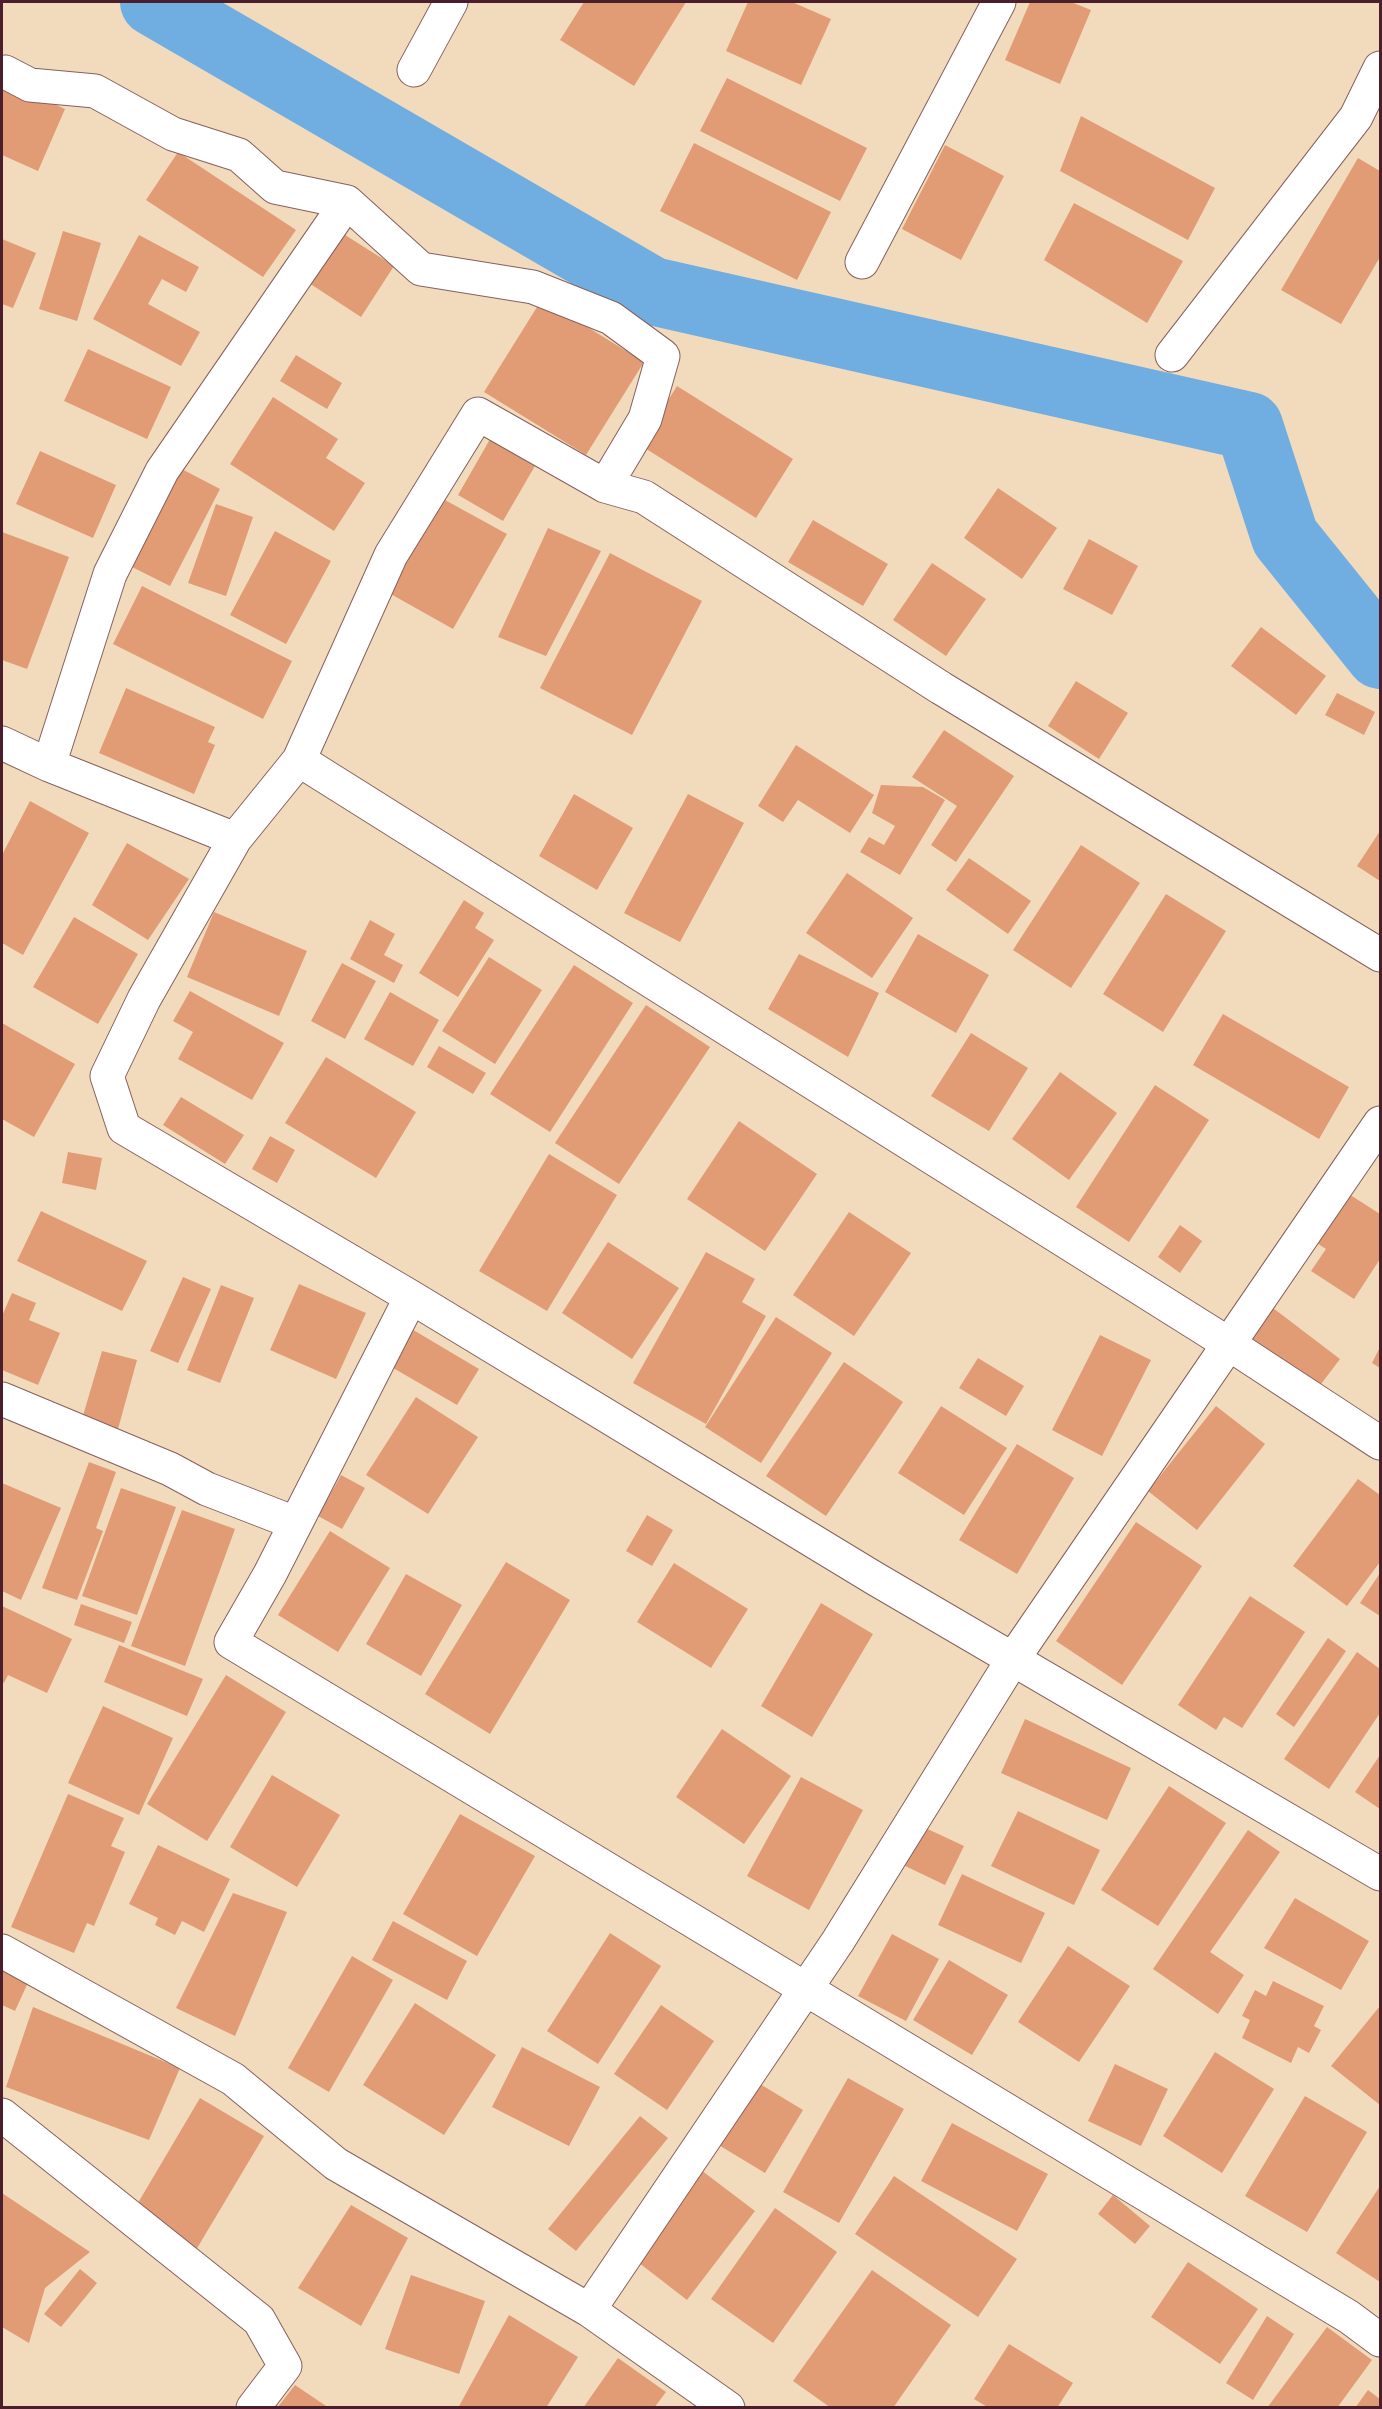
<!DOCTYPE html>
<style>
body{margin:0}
#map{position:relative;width:1382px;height:2409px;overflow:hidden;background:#f2dbbc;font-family:"Balsamiq Sans",sans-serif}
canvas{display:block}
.frame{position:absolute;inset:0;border:3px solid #4a1f2b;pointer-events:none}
</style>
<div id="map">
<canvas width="1382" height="2409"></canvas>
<div class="frame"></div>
</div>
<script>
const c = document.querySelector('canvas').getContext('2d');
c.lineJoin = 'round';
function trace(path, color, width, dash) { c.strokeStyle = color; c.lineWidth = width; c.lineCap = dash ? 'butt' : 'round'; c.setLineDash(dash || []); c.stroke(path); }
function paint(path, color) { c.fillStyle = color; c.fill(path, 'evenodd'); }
trace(new Path2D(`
 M154,2l498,289 597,135 36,111 95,118`), '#70aee2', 68);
paint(new Path2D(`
 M584,2h102l-52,84 -74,-46z
 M748,2h44l39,17 -30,66 -75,-34z
 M1030,2h41l20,8 -31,74 -55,-24z
 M727,78l140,70 -27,53 -140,-70z
 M2,80l63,29 -27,62 -36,-16z
 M1081,116l134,72 -27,52 -128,-69z
 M694,143l137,69 -34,68 -137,-69z
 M945,145l59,31 -43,84 -59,-31z
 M178,152l118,78 -33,47 -117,-77z
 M1358,158l22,13v86l-39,67 -60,-34z
 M1074,203l109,58 -36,62 -103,-63z
 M63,231l38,12 -24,78 -38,-12z
 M342,233l52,33 -33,51 -52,-34z
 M139,235l60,32 -13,25 -24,-13 -14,25 52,28 -19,34 -88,-47z
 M2,239l34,14 -23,55 -11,-4z
 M542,299l102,63 -58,93 -102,-63z
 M88,349l83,38 -24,52 -83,-38z
 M296,355l46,28 -15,26 -47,-28z
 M677,386l116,73 -37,59 -116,-73z
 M273,397l65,42 -12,19 39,25 -31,48 -104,-67z
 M493,434l46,25 -36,62 -45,-26z
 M40,451l76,34 -23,53 -77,-34z
 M176,466l44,23 -50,97 -44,-22z
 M998,488l59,40 -35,51 -58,-41z
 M434,494l73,40 -54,95 -73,-41z
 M216,504l37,13 -27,79 -38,-13z
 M813,520l75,44 -25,42 -75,-44z
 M548,528l53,23 -55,105 -48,-19z
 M275,531l56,30 -45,83 -56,-29z
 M2,532l67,25 -42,112 -25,-9z
 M1089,539l49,27 -26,49 -49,-26z
 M610,553l92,48 -70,134 -92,-47z
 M932,563l54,36 -40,57 -53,-36z
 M142,586l150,75 -29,58 -150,-75z
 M1261,627l65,49 -30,39 -65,-49z
 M1076,681l52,32 -29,46 -51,-33z
 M126,688l89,39 -7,15 7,3 -21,49 -95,-41z
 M1337,693l38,19 -11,23 -39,-20z
 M944,730l70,46 -58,86 -25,-17 26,-39 -45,-29z
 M796,745l78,50 -24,38 -52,-33 -15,22 -25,-16z
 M881,785l42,2 22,13 -45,75 -40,-23 9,-15 15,8 11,-19 -23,-13z
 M574,794l59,34 -36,62 -58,-34z
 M688,794l56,29 -64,119 -56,-29z
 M30,801l59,32 -66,122 -21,-12v-88z
 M1380,831v50l-23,-15z
 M127,843l62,36 -41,61 -56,-35z
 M1081,845l59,38 -69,105 -58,-38z
 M969,858l62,43 -23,33 -62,-44z
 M847,873l66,45 -41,60 -66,-45z
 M1166,894l60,37 -63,101 -60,-38z
 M464,900l20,13 -9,15 19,12 -36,57 -39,-24z
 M214,912l93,39 -28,65 -92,-39z
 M74,917l64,37 -40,70 -65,-37z
 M370,920l25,14 -11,21 19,10 -9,18 -44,-24z
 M918,934l71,41 -33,58 -71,-41z
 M799,954l80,39 -31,64 -80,-48z
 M489,957l53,33 -47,74 -53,-33z
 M342,963l34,18 -31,58 -34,-18z
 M574,965l59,38 -83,129 -60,-38z
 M190,991l94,52 -32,57 -74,-41 15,-27 -20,-11z
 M390,992l49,28 -26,46 -49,-27z
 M646,1005l64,42 -91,137 -64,-41z
 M1223,1014l126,73 -30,52 -126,-74z
 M2,1023l73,41 -41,73 -32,-18z
 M971,1033l57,35 -39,63 -58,-35z
 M439,1046l47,27 -13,21 -46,-27z
 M326,1057l90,55 -40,66 -91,-55z
 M1060,1072l57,41 -48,67 -57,-41z
 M1155,1085l54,35 -80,122 -53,-35z
 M181,1097l63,38 -19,29 -62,-39z
 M739,1121l78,53 -52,77 -78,-52z
 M270,1136l25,14 -18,33 -25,-14z
 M68,1152l34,6 -6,32 -34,-7z
 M549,1154l68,41 -70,116 -68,-40z
 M1341,1189l39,25v45l-26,40 -43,-28 15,-22 -17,-11z
 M41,1211l106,50 -25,50 -105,-50z
 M849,1212l62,41 -57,83 -61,-41z
 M1180,1225l22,16 -22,32 -22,-16z
 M608,1242l71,46 -47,71 -70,-46z
 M706,1252l49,27 -13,23 24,14 -60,108 -73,-41z
 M183,1277l28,12 -33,74 -28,-12z
 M299,1284l67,29 -30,66 -66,-29z
 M221,1285l33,13 -34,85 -33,-13z
 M12,1293l24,10 -7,17 31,13 -22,52 -36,-15v-54z
 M1273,1308l67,51 -25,33 -67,-51z
 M776,1317l56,36 -71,110 -56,-36z
 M410,1328l69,41 -22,36 -69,-40z
 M1100,1335l51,25 -49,96 -50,-26z
 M1380,1347v21l-8,-5z
 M102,1351l35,9 -19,69 -36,-10z
 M978,1358l46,28 -18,30 -47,-28z
 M844,1362l59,40 -77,114 -60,-40z
 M416,1397l62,40 -50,77 -62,-39z
 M941,1406l66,42 -43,67 -66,-42z
 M1216,1406l49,38 -68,86 -49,-39z
 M1017,1444l57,34 -57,96 -58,-34z
 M89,1462l27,10 -20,56 7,3 -26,69 -35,-12z
 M341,1475l24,13 -23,41 -24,-13z
 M1358,1479l22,16v67l-33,44 -54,-40z
 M2,1483l59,25 -40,92 -19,-9z
 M121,1488l55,19 -39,108 -55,-19z
 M182,1510l53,19 -50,137 -54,-20z
 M647,1515l26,15 -21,36 -26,-15z
 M1136,1522l66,44 -80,119 -66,-44z
 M330,1531l60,37 -52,84 -60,-37z
 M506,1562l64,38 -80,134 -65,-40z
 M674,1563l74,46 -37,59 -74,-46z
 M1380,1573v43l-20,-13z
 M406,1574l56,31 -41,71 -55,-32z
 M1250,1596l55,36 -63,96 -18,-11 -8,13 -38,-25z
 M821,1603l52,31 -61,103 -51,-31z
 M81,1604l51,18 -8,21 -50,-18z
 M2,1606l70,33 -25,54 -39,-18 -4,8 -2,-1z
 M1328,1638l18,13 -52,76 -18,-13z
 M119,1645l84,34 -16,37 -83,-34z
 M1357,1652l23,17v44l-51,76 -45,-30z
 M226,1675l60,37 -79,129 -60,-37z
 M103,1706l70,32 -34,77 -71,-32z
 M1025,1719l106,49 -24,52 -106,-47z
 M722,1729l69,47 -47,68 -68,-47z
 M1380,1755v54l-25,-17z
 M272,1775l68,40 -43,72 -67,-40z
 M801,1777l62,33 -54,100 -62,-34z
 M1169,1786l57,37 -68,103 -57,-36z
 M68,1794l56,24 -13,28 14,6 -31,74 -7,-3 -13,30 -63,-26z
 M1018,1811l82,39 -26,55 -83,-39z
 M460,1814l75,42 -58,100 -74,-42z
 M917,1824l47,22 -19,39 -46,-22z
 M1248,1830l32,22 -70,100 34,23 -26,39 -65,-45z
 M158,1845l72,34 -26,53 -22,-11 -7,14 -20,-10 3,-7 -29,-14z
 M962,1874l83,39 -24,50 -83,-38z
 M233,1893l54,19 -52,124 -59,-28z
 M1295,1898l74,43 -28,49 -77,-42z
 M393,1921l74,40 -20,39 -75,-40z
 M610,1933l51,33 -63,98 -51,-33z
 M892,1934l47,25 -33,62 -48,-25z
 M1068,1946l62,40 -51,76 -61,-40z
 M352,1956l41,24 -64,112 -41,-24z
 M949,1960l59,35 -36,60 -59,-35z
 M2,1963l29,13 -16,35 -13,-6z
 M1273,1981l51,25 -10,20 7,4 -12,23 -11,-6 -7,16 -49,-25 8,-18 -8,-4 13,-26 11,6z
 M415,2003l81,52 -52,80 -81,-50z
 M661,2005l53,36 -47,69 -53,-36z
 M1380,2006v99l-49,-39z
 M33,2007l147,61 -31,72 -143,-53z
 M522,2047l78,40 -31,59 -77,-39z
 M1215,2052l59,37 -52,84 -59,-37z
 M1115,2064l53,25 -27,57 -53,-25z
 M848,2078l56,31 -65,114 -56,-31z
 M755,2081l48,29 -38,63 -48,-29z
 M1305,2096l62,36 -60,100 -62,-36z
 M200,2098l64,38 -68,114 -64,-37z
 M640,2116l28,22 -92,113 -28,-22z
 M952,2123l96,51 -31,57 -96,-50z
 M701,2170l54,41 -68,89 -53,-41z
 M894,2176l123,83 -39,58 -123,-83z
 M1380,2186v96l-44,-29z
 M2,2193l88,59 -45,36 -16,55 -27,-16z
 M1113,2195l37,31 -15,18 -37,-30z
 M351,2205l57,33 -47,88 -63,-38z
 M775,2208l62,44 -64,91 -62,-44z
 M1188,2262l70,47 -38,55 -69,-47z
 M80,2269l17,14 -36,44 -17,-13z
 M872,2270l79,55 -58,83h-62l-38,-27z
 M411,2275l74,26 -26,73 -74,-25z
 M509,2315l69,42 -32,51h-88z
 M1267,2316l27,18 -41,66 -27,-17z
 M1327,2327l45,33 -35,48h-70z
 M1009,2344l64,39 -16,25h-68l-15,-9z
 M618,2358l48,34 -12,16h-71z
 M295,2385l34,23h-52z
 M1368,2390l12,9v9h-25z`), '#e19c75');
const street = new Path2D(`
 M414,70l37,-68
 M5,72l25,13 65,6 78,43 66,21 36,32 72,15 74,67 112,18 78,31 52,38 -18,63 -40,67
 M862,262l137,-260
 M1172,355l184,-238 24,-49
 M2,743l47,22 186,74
 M299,760l930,584 151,99
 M49,765l61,-191 52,-103 185,-269
 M1380,955l-439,-267 -297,-191 -39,-11 -127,-72 -87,141 -92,205 -64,79 -91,160 -37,77 17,52 287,169 463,281 506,296
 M411,1297l-141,277 -39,68 1118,675 31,23
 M2,1399l168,70 37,20 88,34
 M2,1951l231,128 103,85 253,146 139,98
 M2,2115l257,205 26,46 -32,42
 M589,2310l249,-369 175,-282 367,-536`);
trace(street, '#85615e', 35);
trace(street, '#fff', 33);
</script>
